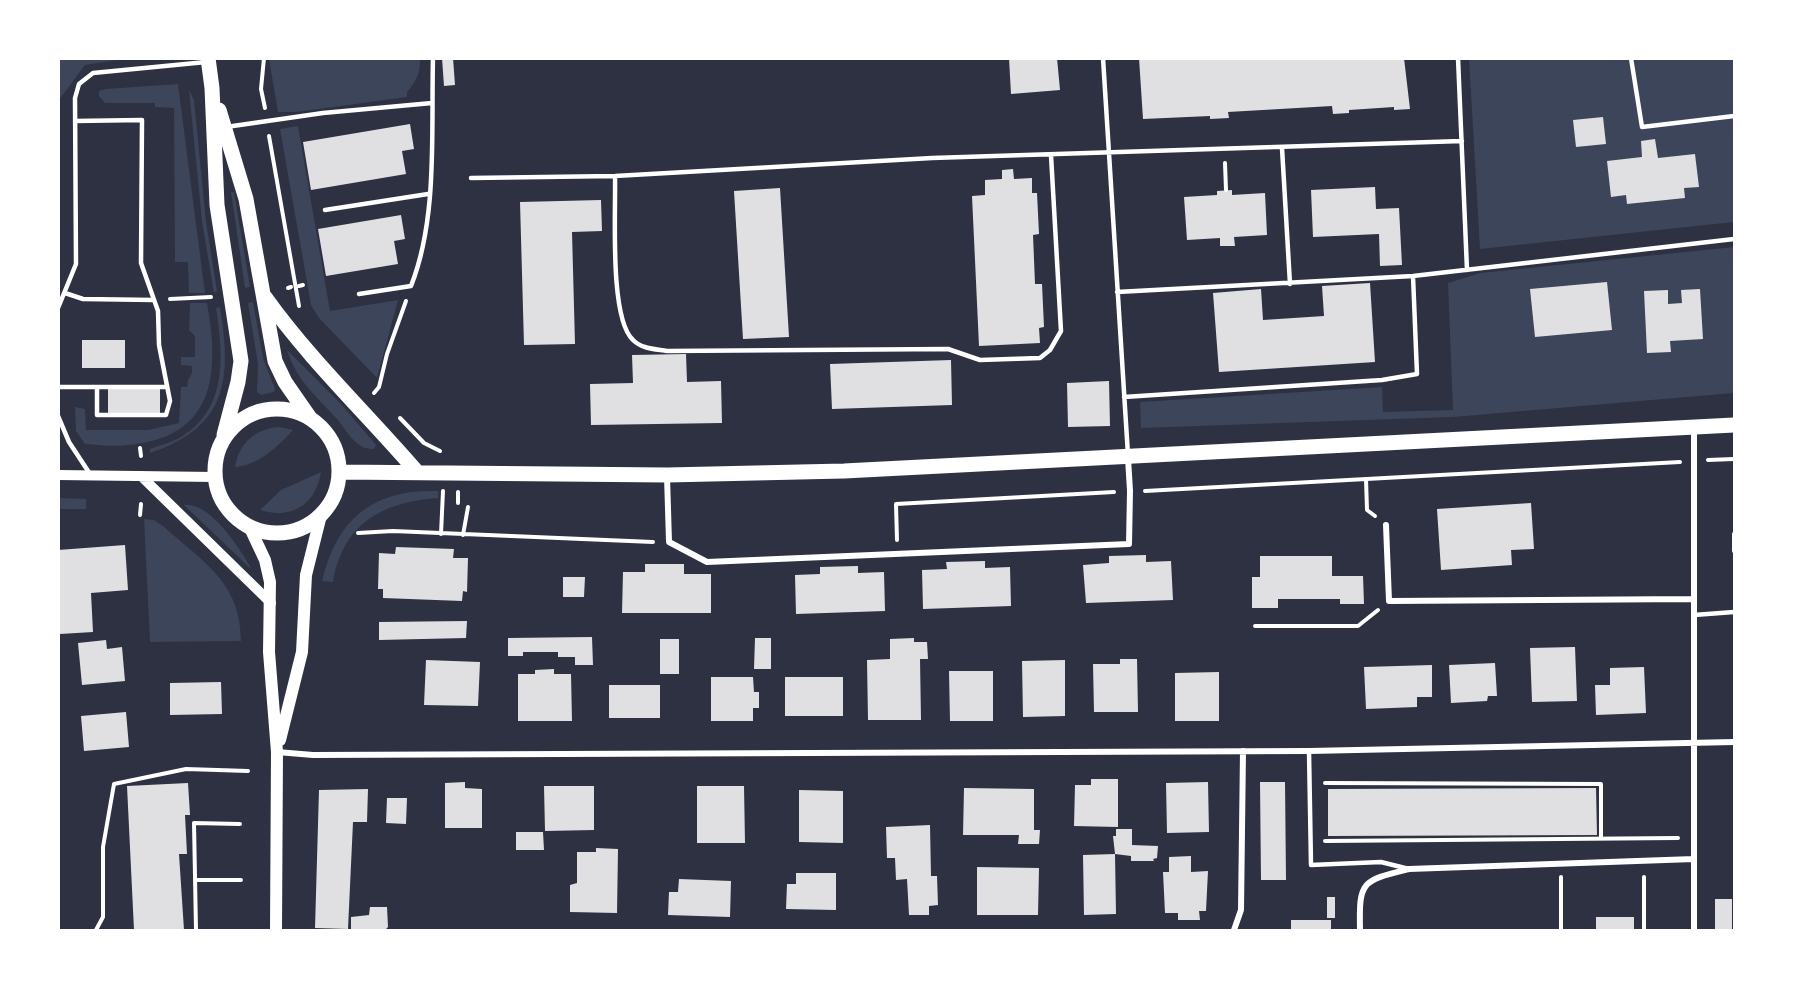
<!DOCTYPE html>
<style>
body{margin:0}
#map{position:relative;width:1793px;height:989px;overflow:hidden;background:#2d3142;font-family:"PT Sans Narrow",sans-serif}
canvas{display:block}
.frame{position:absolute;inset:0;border:60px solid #fff;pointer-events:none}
</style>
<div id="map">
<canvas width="1793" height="989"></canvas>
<div class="frame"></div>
</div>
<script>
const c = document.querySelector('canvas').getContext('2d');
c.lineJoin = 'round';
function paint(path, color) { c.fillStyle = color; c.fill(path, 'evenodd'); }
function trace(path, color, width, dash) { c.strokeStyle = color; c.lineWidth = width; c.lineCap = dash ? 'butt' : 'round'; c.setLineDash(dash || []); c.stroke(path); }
paint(new Path2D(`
 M59,58h64v1l-38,6 -26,35z
 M269,59h151c1,13 -4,23 -13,33v5l-111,15h-18z
 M1469,59h265v163l-254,27z
 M178,84l25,194 2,15h-16l-1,-31h-13l-1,-154 -19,-1v-4h-50l-6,-7v-5l7,-2z
 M189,90l5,10 12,122 11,69 -3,2 -12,-72z
 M298,126l32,185 68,-11 -21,78 -58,-60 -8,-13 -31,-176z
 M231,192h3l16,95 -5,1z
 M1734,247v146l-281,24 -312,11 -1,-26 242,-15 1,25 70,-2 -5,-127 32,-10z
 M253,302l10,56 12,31 -1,3 -13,3 -4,-3 1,-28 -10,-61z
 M190,303h17c13,71 8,135 -80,142 -14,2 -28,0 -42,-1l-9,-13 -1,-24 10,2 1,21h62l31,-7 2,-36h6l1,-7 4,-7v-7l-11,-1v-8h14v-21l-6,-6z
 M220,307c12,74 7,120 -70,146v-4c11,-4 24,-7 34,-14 44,-28 39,-82 32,-127z
 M287,350l54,54 35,41 -2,4c-19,1 -27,-19 -38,-31 -21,-23 -39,-37 -49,-68z
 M279,427l14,3c-14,16 -36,36 -58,37 4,-24 20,-38 44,-40z
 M321,472c-5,33 -30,48 -61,38l21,-20z
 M438,491v7c-56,4 -95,26 -105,84l-11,-1c15,-63 51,-92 116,-90z
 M59,498l27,1v10h-27z
 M184,505c27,-3 56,44 68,65z
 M144,519l10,1 9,6c40,36 78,56 78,115l-91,1z`), '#3c4559');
paint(new Path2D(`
 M442,58h11l2,27 -11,1z
 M1009,58h48l3,32 -49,4z
 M1139,58h265l6,51 -16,1v-3l-45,3v3l-16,1 -1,-8 -104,6 1,6 -19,1v-3l-67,3z
 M1603,117l3,27 -30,3 -3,-27z
 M410,124l4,25 -12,2 4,23 -95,16 -8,-48z
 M1655,139l3,19 37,-4 4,33 -15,1 1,10 -58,6 -1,-9 -15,2 -4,-36 35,-4 -1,-16z
 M1013,169l1,10 18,-1v15h5l2,41 -6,1 2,49h7l2,43 -5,1 1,15 -61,3 -7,-150 13,-1v-15l17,-1v-9z
 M1375,187l1,22 23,-1 3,57 -22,1 -1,-32 -66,3 -2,-47z
 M780,188l9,149 -46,2 -9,-148z
 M1232,190v5l33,-2 2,42 -33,2 1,9h-15v-8l-33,2 -3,-43 33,-2v-4z
 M601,200l1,31 -30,1 3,112 -51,1 -4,-143z
 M401,215l4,24 -11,2 4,23 -72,12 -8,-47z
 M1607,282l5,48 -77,7 -5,-48z
 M1370,283l5,79 -156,10 -6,-79 48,-4 2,31 61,-4 -2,-30z
 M1700,289l3,50 -33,2 1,11 -24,1 -3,-62 24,-1v14l14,-1 -1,-13z
 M82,340h43v28h-43z
 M686,354l1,28 34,-1 1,42 -131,2 -1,-41 43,-1 -1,-28z
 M951,360l1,45 -120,4 -2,-45z
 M1109,381l1,45 -42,1 -1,-44z
 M108,387h52v27l-52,1z
 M1531,503l3,46 -23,1 1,15 -71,5 -4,-61z
 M125,545l3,45 -37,3 2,39 -33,2 -2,-84z
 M396,547l58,2 -1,9h15l-1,34 -4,-1 -1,10 -79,-3v-9h-5l1,-36 16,1z
 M1146,555v7l25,-1 2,39 -87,3 -3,-38 26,-2v-7z
 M1260,556h72v20h31l1,28h-24v-5h-62v9h-26v-31h8z
 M985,561v7l25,-1 1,39 -88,3 -1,-39 25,-1 -1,-7z
 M645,564h39v10h27v39h-89l1,-41h22z
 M858,566v7l26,-1 1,39 -89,3 -1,-39 25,-1v-7z
 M563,577h22l-1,20h-21z
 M467,621l-1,17 -87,2v-18z
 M592,637l1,28h-18v-8h-17v-5h-35v4h-15v-18z
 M755,638h16v31h-17z
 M914,638v4h13l1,17h-8l1,61h-53l-1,-60 23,-1v-20z
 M660,639h19v35h-19z
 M106,640l1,9 15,-2 3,34 -43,4 -4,-42z
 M1575,647l2,54 -45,1 -2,-54z
 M1120,659h17l1,53h-44l-1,-48h27z
 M426,660l54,2 -2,44 -54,-1z
 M1065,660v56l-42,1 -1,-56z
 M1495,663l2,33h-9l-1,5 -36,2 -2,-38z
 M1432,665v32h-15v10l-51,2 -2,-42z
 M1644,667l2,46 -50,2 -1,-30h15v-17z
 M554,669v5h17l1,47h-54v-47h17v-4z
 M949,671h44v50h-43z
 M1219,672v49h-44v-48z
 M711,677h42l1,15h5v16h-6v13h-42z
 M785,677h58v39h-58z
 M221,682l1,32 -52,1v-32z
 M609,685h51v33h-51z
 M126,712l3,35 -45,4 -3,-35z
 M1091,779h27v48l-44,-1 1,-41h16z
 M465,782v6l17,1v39h-37v-45z
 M1208,782l1,50 -42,1 -1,-50z
 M1260,782h25l1,98h-25z
 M188,783l2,32h-5l2,39h-8l5,76h-50l-7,-144z
 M544,786h50v44l-49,1z
 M697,786h47l1,57h-48z
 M964,788l70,1v41h6l-1,14h-21l1,-9h-56z
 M1596,788l1,47 -269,1v-47z
 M368,789l-1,33h-14l-5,107 -33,-1 4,-138z
 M799,790l44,1v52l-44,-1z
 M387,798h20l-1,26 -20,-1z
 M930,825l1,51h6l1,29 -9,1v9h-20l-2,-36 -11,1 -1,-22h-8l-1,-31z
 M1116,829h16v16l26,1 -1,12 -4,1 1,2h-23v-5l-16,-2 1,60 -32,1 -1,-60 32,-1 -2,-18h3z
 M516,832h27l1,18h-28z
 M596,848l22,1 -1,64 -47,-1v-27l7,-2v-31h19z
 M1191,856v16l17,-1 -2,40h-7l1,9h-22v-7h-13l-2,-41h6v-15z
 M977,867l62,1 -1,47h-61z
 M796,873h40v37l-50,-1 1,-25h9z
 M679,879l52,2 -1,36 -62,-2 1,-23h9z
 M1327,897h8v21h-8z
 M1715,899h17v31h-17z
 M370,907h17l1,20 -3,3 -34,-1v-12l18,-2z
 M1596,917h38v13h-38z
 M1291,920h40v10h-40z`), '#e0e0e3');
trace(new Path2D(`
 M264,58l-3,31 4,19
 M269,136l30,170
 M1225,163l1,27
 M299,286l4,-1
 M288,288l3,-1
 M170,299l41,-2
 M374,393l5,-6 8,-33 19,-53
 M400,418l24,25 16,8
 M140,448l1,8
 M1708,460l26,-1
 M1366,479l1,31 8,6
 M1145,491l535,-29
 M458,503v-11
 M140,515l1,-11
 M358,533l35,-2 260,11
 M441,534l2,-43
 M1734,534v17
 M463,535l5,-28
 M897,540l-1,-36 218,-12
 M1255,626h103l20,-16
 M1325,783l276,1v54
 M1325,841l353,-3
 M1561,877v53
 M1644,877v53
 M195,880h46
 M96,930l7,-13v-70l11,-63 72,-15 62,2
 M196,930l-2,-107 46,1`), '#fff', 4);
trace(new Path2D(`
 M1103,58l25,397
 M1458,58l9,212
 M1631,58l11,69 92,-11
 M226,127l97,-14 109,-10
 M1282,148l8,136
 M615,176c1,35 -6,142 18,164 9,9 22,9 34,11l281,-2 32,11 60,-2 10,-8 11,-19 -10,-176
 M471,178l144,-2 317,-18 530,-17
 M325,210l103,-16
 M1117,292l296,-16 321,-37
 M65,293l18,6 71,1
 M359,294l52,-8c27,-68 20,-154 22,-228
 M58,308l18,-44 -1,-166 4,-14 14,-11 113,-11
 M58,387h39v28h69l4,-14 -11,-56 -1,-34 -17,-48 1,-143 -67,1
 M97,387h70
 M1124,397l258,-17 35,-6 -4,-98
 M58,416l11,26 21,32
 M1694,615l40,-3
 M1309,751l2,114 70,-3 28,7`), '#fff', 4.5);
trace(new Path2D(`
 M667,476l2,66 38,20 422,-18 1,-53 -2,-33
 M1386,525l3,76 305,-2
 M277,752l36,3 996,-4 425,-9
 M1234,930l7,-20 2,-159
 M1360,930c-1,-49 1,-49 49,-61l285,-10
 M1694,930v-501`), '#fff', 6);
trace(new Path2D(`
 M58,475l157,2
 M141,476l130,127`), '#fff', 10);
trace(new Path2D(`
 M249,526l16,34 5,22 -1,70 8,100 -1,178
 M280,740l22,-88 4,-77 15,-60`), '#fff', 12);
trace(new Path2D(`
 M208,58l4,30 5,117 24,156 -3,21 -14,53
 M219,110l27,89 29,162 10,21 25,36
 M265,297c45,63 102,117 152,175
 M215 471a62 62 0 1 1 124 0a62 62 0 1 1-124 0Z
 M339,472l328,3 177,-4 890,-46`), '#fff', 15);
</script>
